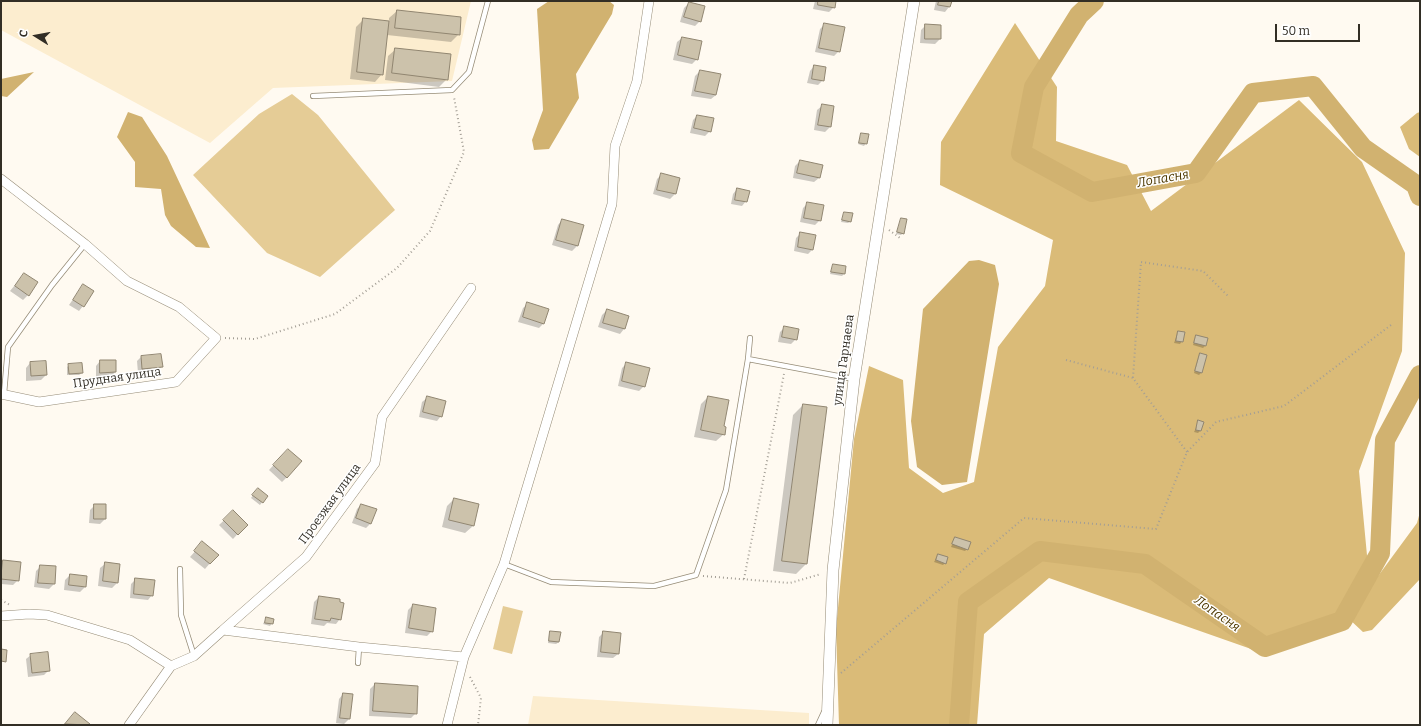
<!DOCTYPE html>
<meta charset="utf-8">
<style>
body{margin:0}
#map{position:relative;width:1421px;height:726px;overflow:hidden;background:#fffaf1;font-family:Bitter,serif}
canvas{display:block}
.frame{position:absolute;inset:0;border:2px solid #322e25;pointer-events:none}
.north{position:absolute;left:16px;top:16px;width:40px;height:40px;-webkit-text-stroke:3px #fff;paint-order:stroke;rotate:281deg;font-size:11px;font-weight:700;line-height:16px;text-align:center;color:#322e25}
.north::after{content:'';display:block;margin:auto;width:14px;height:18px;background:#322e25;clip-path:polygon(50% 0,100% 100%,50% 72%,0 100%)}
.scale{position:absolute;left:1275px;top:24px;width:85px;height:18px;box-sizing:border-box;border:2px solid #322e25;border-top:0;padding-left:5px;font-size:12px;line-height:14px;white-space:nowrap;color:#322e25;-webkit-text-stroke:3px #fff;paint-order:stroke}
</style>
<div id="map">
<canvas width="1421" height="726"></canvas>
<div class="frame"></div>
<div class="north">С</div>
<div class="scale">50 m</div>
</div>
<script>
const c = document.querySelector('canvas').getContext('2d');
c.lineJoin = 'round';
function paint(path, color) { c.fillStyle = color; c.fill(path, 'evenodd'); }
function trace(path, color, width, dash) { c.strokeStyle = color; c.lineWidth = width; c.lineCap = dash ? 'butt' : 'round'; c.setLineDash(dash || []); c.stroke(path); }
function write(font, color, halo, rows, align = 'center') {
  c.font = font + ' Bitter,serif'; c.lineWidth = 3; c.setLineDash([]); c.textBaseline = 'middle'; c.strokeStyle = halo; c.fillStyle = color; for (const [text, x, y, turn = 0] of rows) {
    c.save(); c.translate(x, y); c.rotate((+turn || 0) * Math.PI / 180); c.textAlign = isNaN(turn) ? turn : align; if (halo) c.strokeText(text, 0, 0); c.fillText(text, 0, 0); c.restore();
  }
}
paint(new Path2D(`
 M1,1h470l-19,80 -179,7 -63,55 -209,-113z
 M533,696l276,17v12h-281z`), '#fcedcf');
paint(new Path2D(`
 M292,94l26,21 77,95 -75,67 -53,-24 -74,-78 66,-61z
 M503,606l20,5 -11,43 -19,-5z`), '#e5cc96');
paint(new Path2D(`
 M1015,23l42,64 -1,54 71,24 24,46 148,-111 63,62 43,91 -3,98 -43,120 11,116 47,-64 3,-11v67l-48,51 -9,2 -15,-14 -94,32 -205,-72 -65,56 -7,91h-138l-3,-96 18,-190 15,-73 34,14 6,88 34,25 31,-11 24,-135 47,-61 8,-46 -113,-55 1,-43z
 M1420,112v45l-11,-8 -9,-22 17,-14z`), '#dabb78');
paint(new Path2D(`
 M549,1h60l5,4 -2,9 -36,60 3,24 -30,51 -15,1 -2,-10 11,-30 -6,-101z
 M34,72l-27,25 -6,-1v-17z
 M128,112l14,5 25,39 43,92 -14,-1 -25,-21 -6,-11 -4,-26 -26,-2v-25l-18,-25z
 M979,260l16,5 4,19 -32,198 -25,3 -25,-18 -6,-46 12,-112 46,-48z`), '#d1b270');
paint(new Path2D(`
 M815,1h20l-1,6 -5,5 -16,-3z
 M936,1h15l-2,6 -4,5 -11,-2z
 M689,3l11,18 -5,5 -15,-4 4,-14z
 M397,11l63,7 -1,16 -8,8 -64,-7 -5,39 -7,8 -25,-3 6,-52 8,-8 25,3v-4z
 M825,24l14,27 -5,5 -19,-4 5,-23z
 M926,25l14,14 -5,5 -15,-1 1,-13z
 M682,38l15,21 -5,5 -19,-4 4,-18z
 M396,49l51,30 -8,8 -54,-7 3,-24z
 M814,66l9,14 -5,5 -11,-2 3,-12z
 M700,71l16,24 -5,4 -20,-3 4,-20z
 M822,106l8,21 -5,5 -11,-2 3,-20z
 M697,116l13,15 -5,5 -15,-3 3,-13z
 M861,134l5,9 -2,3 -6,-2z
 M800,161l19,17 -5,4 -21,-4 2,-12z
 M662,174l17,5 -4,15 -5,5 -17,-5 4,-15z
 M737,189l9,12 -4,5 -11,-2 2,-10z
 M808,203l12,17 -5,5 -15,-3 3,-14z
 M844,213l7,8 -3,2 -7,-1z
 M901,219l2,14 -2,2 -5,-1z
 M562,220l21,6 -6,20 -5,5 -20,-6 6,-20z
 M801,233l12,16 -5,5 -14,-3 2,-13z
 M833,265l11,9 -2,2 -12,-2z
 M24,274l4,21 -5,5 -13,-9z
 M83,285v21l-4,5 -10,-6z
 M528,304l15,20 -4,4 -21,-6 5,-14z
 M607,310l21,7 -4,12 -4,5 -22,-7 4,-12z
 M785,327l11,12 -5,5 -13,-2 2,-10z
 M1178,332l4,9 -2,3 -6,-1z
 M1196,336l9,10 -2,2 -10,-3z
 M1200,354l1,19 -2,2 -5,-2z
 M141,357l21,9 -5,5 -19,2 -1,-12z
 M100,361l15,11 -4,5h-15v-11z
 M30,363l16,12 -5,5 -15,1v-13z
 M627,363l17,23 -5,5 -21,-5 4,-18z
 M69,365l13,8 -3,2h-12v-8z
 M708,397l15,30 1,7 -8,7 -22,-4 7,-33z
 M427,398l14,18 -4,5 -18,-4 3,-15z
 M803,405l23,3 -20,156 -10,10 -23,-3 20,-156z
 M1199,422l1,9 -2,2 -4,-1z
 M283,455l4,22 -5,5 -13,-12z
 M256,491l11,5 -7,9 -9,-7z
 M454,499l19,27 -8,7 -23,-6 5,-21z
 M95,505l10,14 -5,5 -11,-1 1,-13z
 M361,505l10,18 -5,5 -14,-5 5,-14z
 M233,512l13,13 -13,14 -14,-14z
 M955,538l12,11 -2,2 -14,-4z
 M198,548l19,7 -12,14 -15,-12z
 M938,555l7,8 -2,2 -9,-3z
 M3,562l15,18 -5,5 -12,-1v-20z
 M105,564l12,19 -5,5 -14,-2 2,-18z
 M41,566l13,18 -5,5 -15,-2 2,-16z
 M70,575l15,12 -5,5 -16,-2 1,-10z
 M136,579l16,16 -4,5 -18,-2 1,-14z
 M319,597l21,22 -4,5 -9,-1 -3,3 -13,-2 3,-22z
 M413,605l19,26 -5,5 -22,-3 3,-23z
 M266,618l6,5 -2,3 -7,-2z
 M551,632l8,10 -3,2 -8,-1 1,-9z
 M604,632l14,22 -5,4 -16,-1 2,-20z
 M31,655l18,15 -5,5 -16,2 -2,-18z
 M375,684l41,29 -5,5 -42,-2 1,-27z
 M343,694l6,25 -5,5 -8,-1 3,-24z
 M70,718l18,6 -24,1z`), '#0003');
trace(new Path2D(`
 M1094,1l-15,14 -45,72 -13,66 71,39 104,-19 57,-80 60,-7 50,62 53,37 4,11
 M959,725l9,-123 72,-51 105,13 120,83 77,-26 38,-68 5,-113 35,-65`), '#d1b270', 20);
const building = new Path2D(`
 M818,1h18l-1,7 -17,-3z
 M939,1h13l-2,6 -12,-2z
 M689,2l16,4 -4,16 -17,-5z
 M397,10l64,7 -1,18 -65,-7z
 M363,18l26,3 -6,54 -26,-3z
 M824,23l21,4 -5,25 -21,-4z
 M925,24l16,1v14h-16z
 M682,37l20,4 -4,19 -20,-5z
 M395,48l56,6 -3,26 -56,-7z
 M814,65l12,2 -2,14 -12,-2z
 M700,70l21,4 -5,21 -21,-4z
 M822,104l12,2 -3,21 -13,-2z
 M697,115l17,3 -3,14 -17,-4z
 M861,133l8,1 -2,10 -8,-1z
 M800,160l23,5 -3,13 -23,-5z
 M661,173l19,5 -4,16 -19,-4z
 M737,188l13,3 -3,11 -12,-2z
 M807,202l17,3 -3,16 -17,-3z
 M844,212l9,1 -2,9 -9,-2z
 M901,218l6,1 -3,15 -7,-2z
 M562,219l22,6 -6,21 -22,-6z
 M800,232l16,3 -3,15 -15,-3z
 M833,264l13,2 -1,8 -14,-2z
 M24,273l14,9 -9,14 -14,-10z
 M83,284l11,7 -10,16 -11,-7z
 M527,302l22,7 -5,15 -21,-7z
 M607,309l22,7 -4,13 -22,-6z
 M784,326l15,3 -2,11 -15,-3z
 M1178,331l7,1 -2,10 -7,-1z
 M1196,335l12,3 -2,8 -12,-3z
 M1200,353l7,2 -5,18 -7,-2z
 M161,354l2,13 -21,2 -1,-13z
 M100,360h16v12l-16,1z
 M46,361l1,14 -16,1 -1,-14z
 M626,362l24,6 -5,19 -23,-6z
 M82,363l1,10 -14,1 -1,-10z
 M427,396l19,5 -4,16 -19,-5z
 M708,396l21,4 -5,26 2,1 -1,8 -24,-5z
 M803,404l24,3 -20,157 -25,-3z
 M1198,420l6,2 -3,9 -5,-1z
 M288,449l14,12 -15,17 -14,-13z
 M258,488l10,8 -5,7 -11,-8z
 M454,498l25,6 -5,22 -25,-6z
 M94,504h12v15h-12z
 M361,504l16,5 -6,15 -15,-6z
 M233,510l15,15 -10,10 -15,-15z
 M955,537l16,5 -3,8 -16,-6z
 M202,541l17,14 -9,9 -16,-13z
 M938,554l10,3 -2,7 -10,-4z
 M3,560l18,2 -2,19 -18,-2z
 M105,562l15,2 -2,19 -15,-2z
 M40,565l16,1 -1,18 -17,-1z
 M70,574l17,2 -1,11 -17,-2z
 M135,578l20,2 -2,16 -19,-2z
 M319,596l21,3v3l4,1 -3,17 -10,-2 -1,3 -15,-2z
 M413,604l23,4 -3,24 -24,-4z
 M266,617l8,2 -1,5 -8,-1z
 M550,631l11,1 -2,10 -10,-1z
 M603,631l18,2 -2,21 -18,-2z
 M1,649l6,1 -1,12 -5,-1z
 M48,652l2,19 -18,2 -2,-19z
 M375,683l43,3 -1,28 -44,-3z
 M343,693l10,1 -3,25 -10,-1z
 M75,712l15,12 -1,1 -24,-1z`);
paint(building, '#ccc2ab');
trace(building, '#918671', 1);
const service = new Path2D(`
 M313,96l139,-6 17,-18 19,-71
 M748,359l2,-21
 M4,394l4,-47 44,-62 33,-41
 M504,564l47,18 103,4 42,-11 30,-85 22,-131 106,20
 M180,569l1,46 13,41
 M358,663l1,-16
 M818,725l6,-13`);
const minor = new Path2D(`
 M1,179l84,65 42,37 52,26 37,31 -40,44 -137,20 -38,-8
 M1,616l28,-2 18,1 83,25 41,26
 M223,630l83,-73 69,-94 7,-46 89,-129
 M129,725l42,-59 23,-10 29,-26 136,17 105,10
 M447,725l17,-68 40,-93 108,-360 3,-58 22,-65 12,-80`);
const tertiary = new Path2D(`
 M827,725l6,-155 21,-191 60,-378`);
trace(service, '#968c77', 6);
trace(minor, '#968c77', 10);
trace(tertiary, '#968c77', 12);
trace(new Path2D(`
 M889,230l11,8
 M225,338l30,1 80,-25 62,-46 33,-37 34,-79 -10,-55
 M1066,360l67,18
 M1187,452l-54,-74 8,-116 62,9 25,25
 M703,576l87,7 31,-9
 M744,579l40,-205
 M1,600l9,5
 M841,673l183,-155 132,11 31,-77 29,-30 68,-16 107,-81
 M470,677l11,21 -3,27`), '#a39e95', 2, [1, 3]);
trace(service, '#fff', 4.5);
trace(minor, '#fff', 9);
trace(tertiary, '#fff', 11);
write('12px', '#322e25', '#fff', [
 ["улица Гарнаева",844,360,-82],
 ["Прудная улица",117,378,-8],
 ["Проезжая улица",330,504,-54]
]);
write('italic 13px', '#4d3800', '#fff', [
 ["Лопасня",1163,179,-10],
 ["Лопасня",1217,614,35]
]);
</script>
